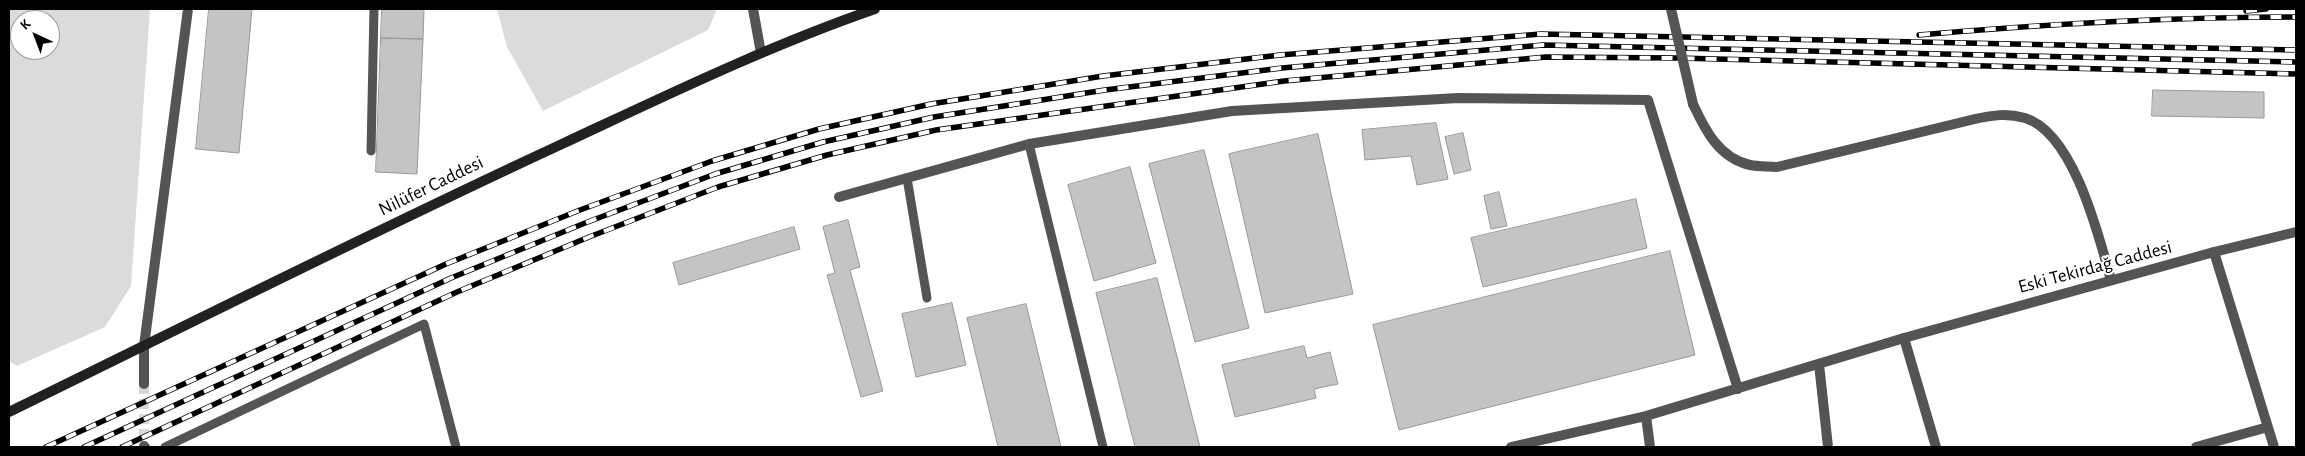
<!DOCTYPE html>
<meta charset="utf-8">
<style>
body{margin:0}
#map{position:relative;width:2305px;height:456px;overflow:hidden;background:#fff;font-family:"Alegreya Sans",sans-serif}
canvas{display:block}
.frame{position:absolute;inset:0;border:10px solid #000;pointer-events:none}
.north{position:absolute;left:10px;top:10px;width:50px;height:50px;box-sizing:border-box;background:#fff;border:1px solid #999;border-radius:50%;rotate:317deg;font-size:14px;font-weight:700;line-height:20px;text-align:center;color:#000}
.north::after{content:'';display:block;margin:auto;width:18px;height:22px;background:#000;clip-path:polygon(50% 0,100% 100%,50% 72%,0 100%)}
</style>
<div id="map">
<canvas width="2305" height="456"></canvas>
<div class="frame"></div>
<div class="north">K</div>
</div>
<script>
const c = document.querySelector('canvas').getContext('2d');
c.lineJoin = 'round';
function paint(path, color) { c.fillStyle = color; c.fill(path, 'evenodd'); }
function trace(path, color, width, dash) { c.strokeStyle = color; c.lineWidth = width; c.lineCap = dash ? 'butt' : 'round'; c.setLineDash(dash || []); c.stroke(path); }
function write(font, color, halo, rows, align = 'center') {
  c.font = font + ' "Alegreya Sans",sans-serif'; c.lineWidth = 4; c.setLineDash([]); c.textBaseline = 'middle'; c.strokeStyle = halo; c.fillStyle = color; for (const [text, x, y, turn = 0] of rows) {
    c.save(); c.translate(x, y); c.rotate((+turn || 0) * Math.PI / 180); c.textAlign = isNaN(turn) ? turn : align; if (halo) c.strokeText(text, 0, 0); c.fillText(text, 0, 0); c.restore();
  }
}
paint(new Path2D(`
 M9,9h141l-19,277 -26,41 -88,39 -8,-5zM20,20h30v30h-30z
 M497,9h220l-9,21 -165,81 -36,-64z`), '#dbdbdb');
const building = new Path2D(`
 M209,9h43l-13,144 -43,-4z
 M382,9h42l-1,30 -42,-1z
 M381,38l42,1 -6,135 -41,-2z
 M2153,90l111,2v26l-112,-2z
 M1436,123l12,56 -31,6 -6,-29 -46,4 -3,-30z
 M1463,133l8,37 -17,4 -9,-37z
 M1318,134l35,160 -88,19 -36,-159z
 M1204,150l45,178 -54,14 -46,-178z
 M1130,167l26,96 -62,18 -26,-96z
 M1499,192l8,34 -16,3 -7,-33z
 M1636,199l11,49 -164,39 -12,-49z
 M848,220l12,47 -10,3 33,121 -22,6 -34,-122 8,-2 -12,-46z
 M794,227l6,22 -121,36 -6,-22z
 M1670,251l25,104 -296,75 -26,-105z
 M1157,278l43,169h-65l-39,-154z
 M952,303l14,62 -50,12 -14,-63z
 M1026,304l35,143h-63l-31,-129z
 M1304,346l3,12 23,-6 8,32 -24,5 2,9 -81,19 -13,-52z`);
paint(building, '#c4c4c4');
trace(building, '#989898', 1);
trace(new Path2D(`
 M144,384v62`), '#d9d9d9', 10, [10, 5]);
trace(new Path2D(`
 M1029,144l74,303
 M371,151l3,-142
 M907,178l20,120
 M165,447l259,-123 32,123`), '#545454', 9);
trace(new Path2D(`
 M753,9l8,44
 M1693,104c12,26 26,54 57,61 9,2 19,1 27,2l198,-48c18,-4 32,-6 50,-1 49,15 74,119 86,162
 M839,197l190,-53 203,-33 226,-13 190,2 90,289
 M2214,252l60,195
 M1819,364l9,83
 M144,384v-38l44,-337
 M1646,416l4,31
 M144,446l1,1
 M1511,447l135,-31 258,-78 32,109
 M2196,447l72,-20`), '#545454', 10);
trace(new Path2D(`
 M1904,338l310,-86 82,-20`), '#545454', 10);
trace(new Path2D(`
 M9,412c184,-90 367,-182 553,-268 103,-48 206,-98 313,-135`), '#212121', 10);
const rail = new Path2D(`
 M2246,11l20,-2
 M1919,35c126,-11 251,-18 377,-18
 M46,447l400,-183 134,-54 132,-49 107,-32 112,-25 172,-28 177,-21 261,-21 755,16
 M84,447l367,-169 134,-55 130,-49 108,-32 111,-25 171,-27 177,-22 261,-23 753,17
 M122,447l335,-155 132,-55 129,-50 109,-32 109,-25 348,-49 262,-24 132,1 618,16`);
trace(rail, '#000', 5.5);
trace(rail, '#fff', 4, [11]);
trace(new Path2D(`
 M1671,9l22,95`), '#545454', 10);
write('19px', '#000', '#fff', [
 ["Nilüfer Caddesi",431,186,-26],
 ["Eski Tekirdağ Caddesi",2095,267,-15]
]);
</script>
